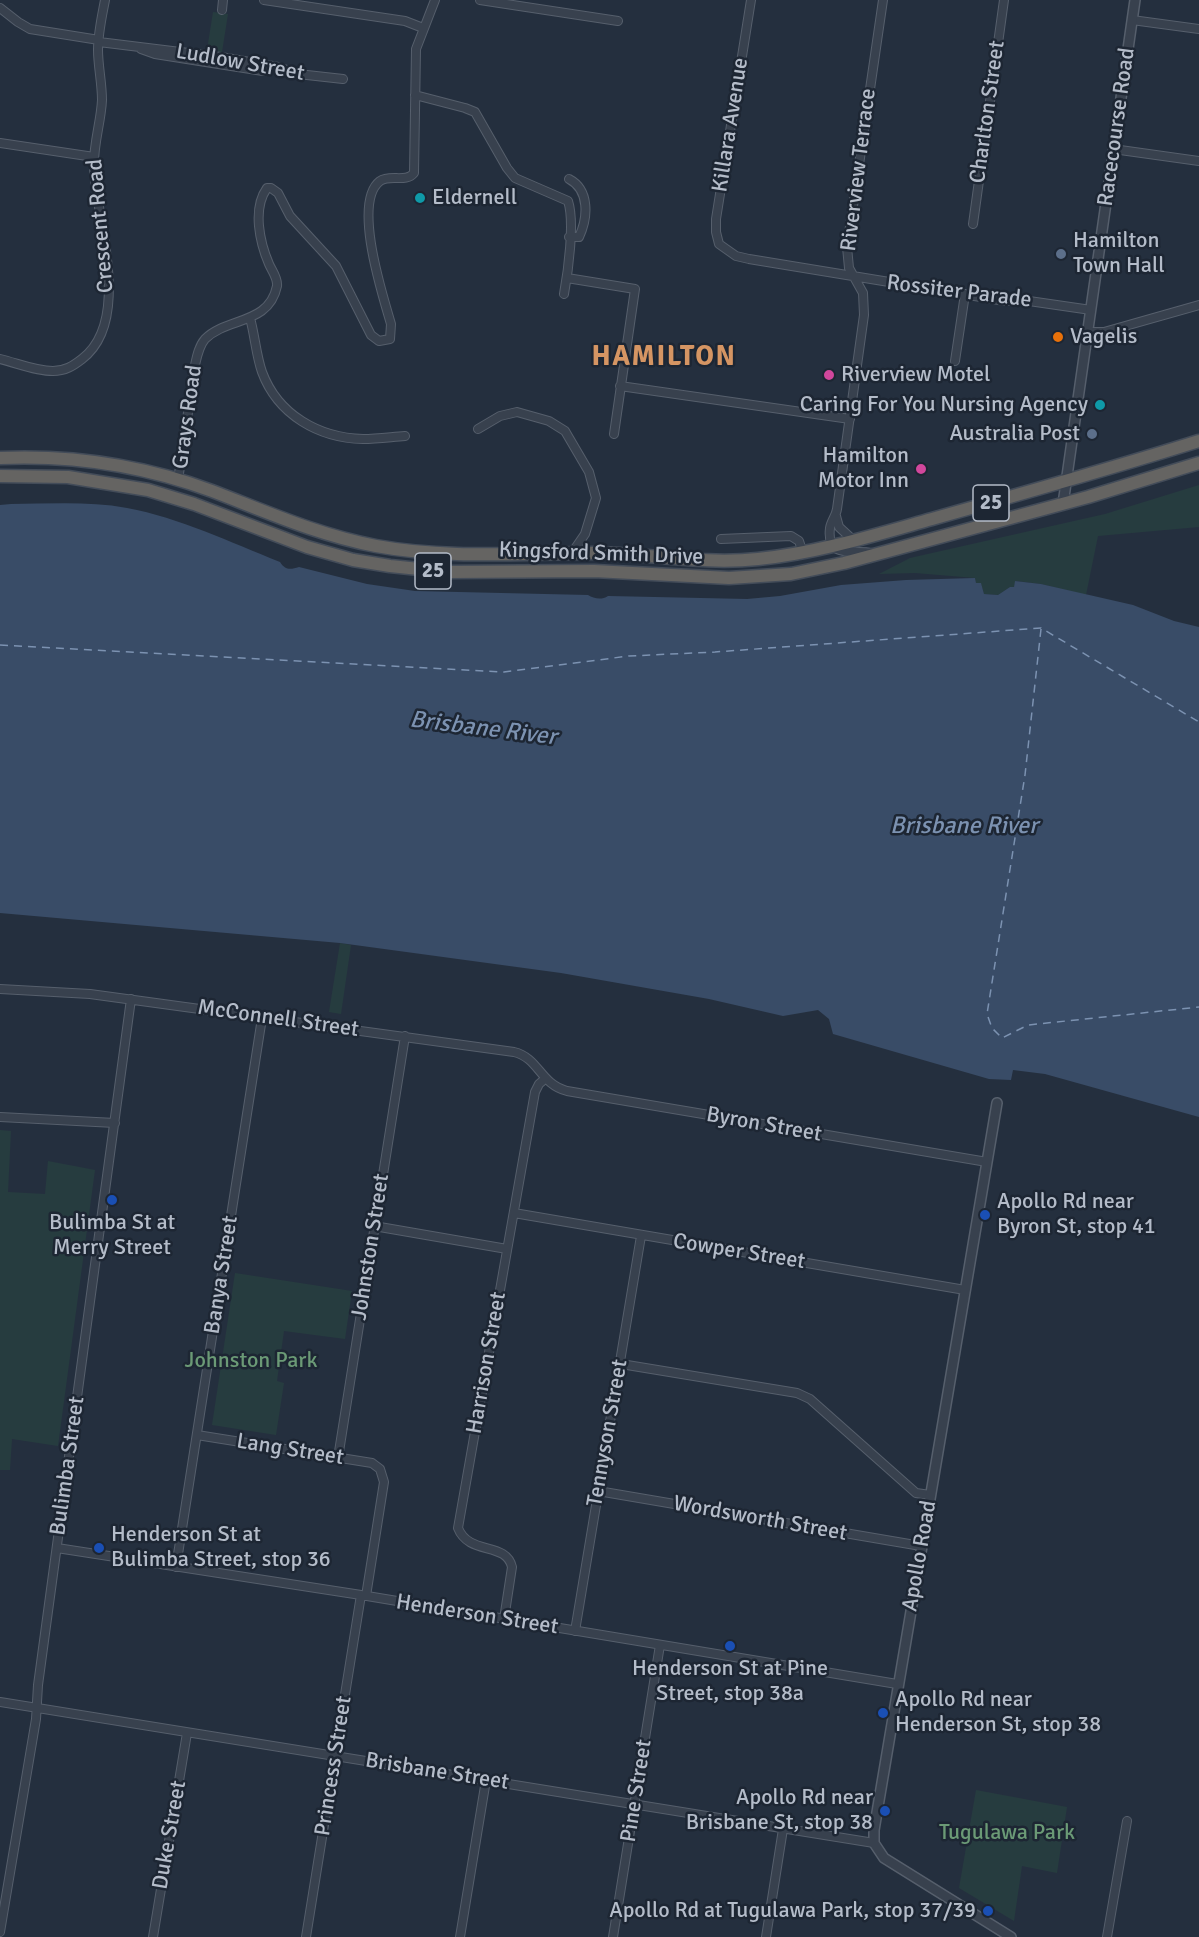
<!DOCTYPE html>
<style>
body{margin:0}
canvas{display:block;background:#242f3e}
</style>
<canvas width="1199" height="1937"></canvas>
<script>
const c = document.querySelector('canvas').getContext('2d');
c.lineJoin = 'round';
function paint(path, color) { c.fillStyle = color; c.fill(path, 'evenodd'); }
function trace(path, color, width, dash) { c.strokeStyle = color; c.lineWidth = width; c.lineCap = dash ? 'butt' : 'round'; c.setLineDash(dash || []); c.stroke(path); }
function write(font, color, halo, rows, align = 'center') {
  c.font = font + ' Signika,sans-serif'; c.lineWidth = 5; c.setLineDash([]); c.textBaseline = 'middle'; c.strokeStyle = halo; c.fillStyle = color; for (const [text, x, y, turn = 0] of rows) {
    c.save(); c.translate(x, y); c.rotate((+turn || 0) * Math.PI / 180); c.textAlign = isNaN(turn) ? turn : align; if (halo) c.strokeText(text, 0, 0); c.fillText(text, 0, 0); c.restore();
  }
}
paint(new Path2D(`
 M213,12l15,2 -6,38 -15,-2z
 M1199,485v42l-101,9 -12,59 -45,-11 -25,-3 -2,6h-4l-12,8 -14,-1 -3,-10 -5,-1 -1,-5 -60,-5 -36,1 31,-16 195,-44z
 M340,943l11,2 -10,69 -12,-2z
 M0,1130l11,1 -3,61 37,2 3,-33 47,9 -37,276 -46,-7 -2,31h-10z
 M235,1273l117,18 -7,48 -61,-8 -7,50 7,2 -8,52 -64,-10z
 M976,1790l91,17 -10,66 -35,-7 -8,55 -55,-33z`), '#263c3f');
paint(new Path2D(`
 M11,504c39,0 78,-3 116,4 53,10 103,34 153,54 5,8 10,8 19,5l68,17 48,7 173,4c6,4 14,5 20,1l139,3 33,-3 61,-11 65,-5 69,-2 1,5h5l3,11 14,1 12,-8h4l1,-6 26,3 92,21 41,16 25,6v490l-154,-43 -32,-4 -2,10 -22,-1 -156,-45 -4,-15 -11,-9 -35,6 -74,-17 -148,-26 -221,-30 -340,-30v-408z`), '#394c67');
trace(new Path2D(`
 M1041,629l-16,146 -38,239 5,14 10,10 26,-13 171,-18
 M0,645l504,27 125,-16 86,-4 326,-24 158,94`), '#7c92b1', 1.5, [8, 6]);
const minor = new Path2D(`
 M264,0l141,21 18,7
 M480,0l138,21
 M751,0l-35,219v13l3,12 17,12 13,3 256,42h24l62,9
 M0,8l18,14 12,7 69,11
 M222,10l1,-10
 M1132,20l67,9
 M99,42l122,15 57,10 20,7 45,5
 M141,49l14,5 108,17
 M415,95l50,13 10,4 32,56 8,10 53,23c7,21 0,71 -4,93
 M0,143l94,14
 M1113,149l86,12
 M569,179c21,11 19,39 10,58h-10
 M973,224l31,-224
 M567,278l68,11 -21,145
 M250,318c5,18 6,37 12,54 16,43 57,66 101,67 14,0 28,-2 42,-3
 M1088,332h16l95,-27
 M0,359c17,4 35,12 53,12 12,0 20,-5 29,-12 51,-39 14,-139 12,-192 -1,-22 7,-45 8,-67 0,-17 -4,-34 -4,-50 0,-17 4,-34 7,-50
 M955,361l10,-67
 M620,386l230,33
 M478,429l22,-13 17,-4 32,9 16,10 24,41 7,26 -11,36 -13,19
 M178,480l17,-115c2,-9 4,-19 10,-26 22,-22 64,-14 72,-53 1,-8 -5,-15 -8,-22 -9,-21 -17,-55 -2,-76h4l7,5 12,23 46,50 35,69 8,6 11,-2 1,-15c-8,-28 -39,-122 -11,-143 10,-7 26,2 34,-8l2,-124 19,-49
 M836,516l3,11 14,13
 M721,539l70,-3 8,5 4,12
 M872,553c-18,-4 -46,7 -42,-25 1,-7 6,-12 7,-19l27,-194 -1,-22 -14,-25 -2,-21 36,-247
 M0,989l90,5 424,58c25,6 26,32 53,39l420,71
 M0,1117l115,6
 M514,1213l451,77
 M374,1226l133,23
 M621,1364l176,29 13,6 106,94 14,2
 M197,1435l175,28 8,6 4,13 -18,114
 M338,1458l67,-422
 M598,1491l323,55
 M57,1548l304,47 536,89
 M176,1567l86,-549
 M504,1619l8,-52c-6,-26 -43,-11 -54,-39l77,-436 4,-8 7,-6
 M575,1631l66,-395
 M0,1702l874,141
 M0,1932l36,-213 2,-34 93,-686
 M153,1937l34,-204
 M306,1937l55,-342
 M460,1937l26,-157
 M613,1937l47,-292
 M766,1937l17,-108
 M1107,1937l20,-116`);
const tertiary = new Path2D(`
 M1063,504l72,-504
 M997,1103l-123,727v13l10,15 127,79`);
const trunk = new Path2D(`
 M0,458c72,-3 145,8 212,33 55,21 106,44 164,55 71,13 143,7 215,7 56,0 111,12 167,6 59,-6 117,-24 174,-40 89,-25 178,-50 267,-78
 M0,476l68,1 80,13 46,14 113,43 46,13 37,6 58,6 146,-1 135,7 62,-4 53,-11 244,-66 111,-34`);
trace(minor, '#565f6c', 10);
trace(tertiary, '#565f6c', 12);
trace(trunk, '#434c59', 15);
trace(minor, '#38414e', 8);
trace(tertiary, '#38414e', 9);
trace(trunk, '#656462', 12);
for (const [x, y, r, color] of [
 [420,198,6,"#0f9aa8"],
 [1061,254,6,"#5c6f8a"],
 [1058,337,6,"#e8710a"],
 [829,375,6,"#d1479c"],
 [1100,405,6,"#0f9aa8"],
 [1092,434,6,"#5c6f8a"],
 [921,469,6,"#d1479c"],
 [112,1200,6,"#1a4fb4"],
 [985,1215,6,"#1a4fb4"],
 [99,1548,6,"#1a4fb4"],
 [730,1646,6,"#1a4fb4"],
 [883,1713,6,"#1a4fb4"],
 [885,1811,6,"#1a4fb4"],
 [988,1911,6,"#1a4fb4"]
]) { const dot = new Path2D(); dot.arc(x, y, r, 0, 2 * Math.PI); c.fillStyle = color; c.fill(dot); trace(dot, '#1d2633', 2); }
for (const [x, y, w] of [
 [991,503,36],
 [433,571,36]
]) { const box = new Path2D(); box.roundRect(x - w / 2, y - 18, w, 36, 4.5); c.fillStyle = '#1d2633'; c.fill(box); trace(box, '#b4bcc9', 1.5); }
write('bold 21px', '#b4bcc9', null, [
 ["25",991,503],
 ["25",433,571]
]);
write('22px', '#b4bcc9', '#1d2633', [
 ["Ludlow Street",240,63,10],
 ["Charlton Street",988,112,-82],
 ["Killara Avenue",731,125,-81],
 ["Racecourse Road",1117,127,-82],
 ["Riverview Terrace",859,170,-83],
 ["Crescent Road",101,226,-95],
 ["Rossiter Parade",959,292,7],
 ["Grays Road",188,417,-82],
 ["Kingsford Smith Drive",601,554,2],
 ["McConnell Street",278,1019,8],
 ["Byron Street",764,1125,10],
 ["Johnston Street",371,1247,-81],
 ["Cowper Street",739,1252,9],
 ["Banya Street",222,1275,-81],
 ["Harrison Street",487,1363,-80],
 ["Tennyson Street",608,1433,-80],
 ["Lang Street",290,1450,9],
 ["Bulimba Street",68,1466,-82],
 ["Wordsworth Street",760,1519,10],
 ["Apollo Road",920,1556,-80],
 ["Henderson Street",477,1615,9],
 ["Princess Street",334,1766,-81],
 ["Brisbane Street",437,1772,9],
 ["Pine Street",637,1791,-81],
 ["Duke Street",170,1835,-80]
]);
write('22px', '#b4bcc9', '#1d2633', [
 ["Eldernell",432,198],
 ["Hamilton",1073,241],
 ["Town Hall",1073,266],
 ["Vagelis",1070,337],
 ["Riverview Motel",841,375],
 ["Caring For You Nursing Agency",1088,405,"right"],
 ["Australia Post",1080,434,"right"],
 ["Hamilton",909,456,"right"],
 ["Motor Inn",909,481,"right"],
 ["Apollo Rd near",997,1202],
 ["Byron St, stop 41",997,1227],
 ["Bulimba St at",112,1223,"center"],
 ["Merry Street",112,1248,"center"],
 ["Henderson St at",111,1535],
 ["Bulimba Street, stop 36",111,1560],
 ["Henderson St at Pine",730,1669,"center"],
 ["Street, stop 38a",730,1694,"center"],
 ["Apollo Rd near",895,1700],
 ["Henderson St, stop 38",895,1725],
 ["Apollo Rd near",873,1798,"right"],
 ["Brisbane St, stop 38",873,1823,"right"],
 ["Apollo Rd at Tugulawa Park, stop 37/39",976,1911,"right"]
], 'left');
write('22px', '#6b9a76', '#1d2633', [
 ["Johnston Park",251,1361],
 ["Tugulawa Park",1007,1833]
]);
write('italic 24px', '#7c92b1', '#1d2633', [
 ["Brisbane River",483,729,7],
 ["Brisbane River",964,827]
]);
c.letterSpacing = '1.5px';
write('bold 28px', '#d59563', '#1d2633', [
 ["HAMILTON",664,358]
]);
c.letterSpacing = '0px';
</script>
